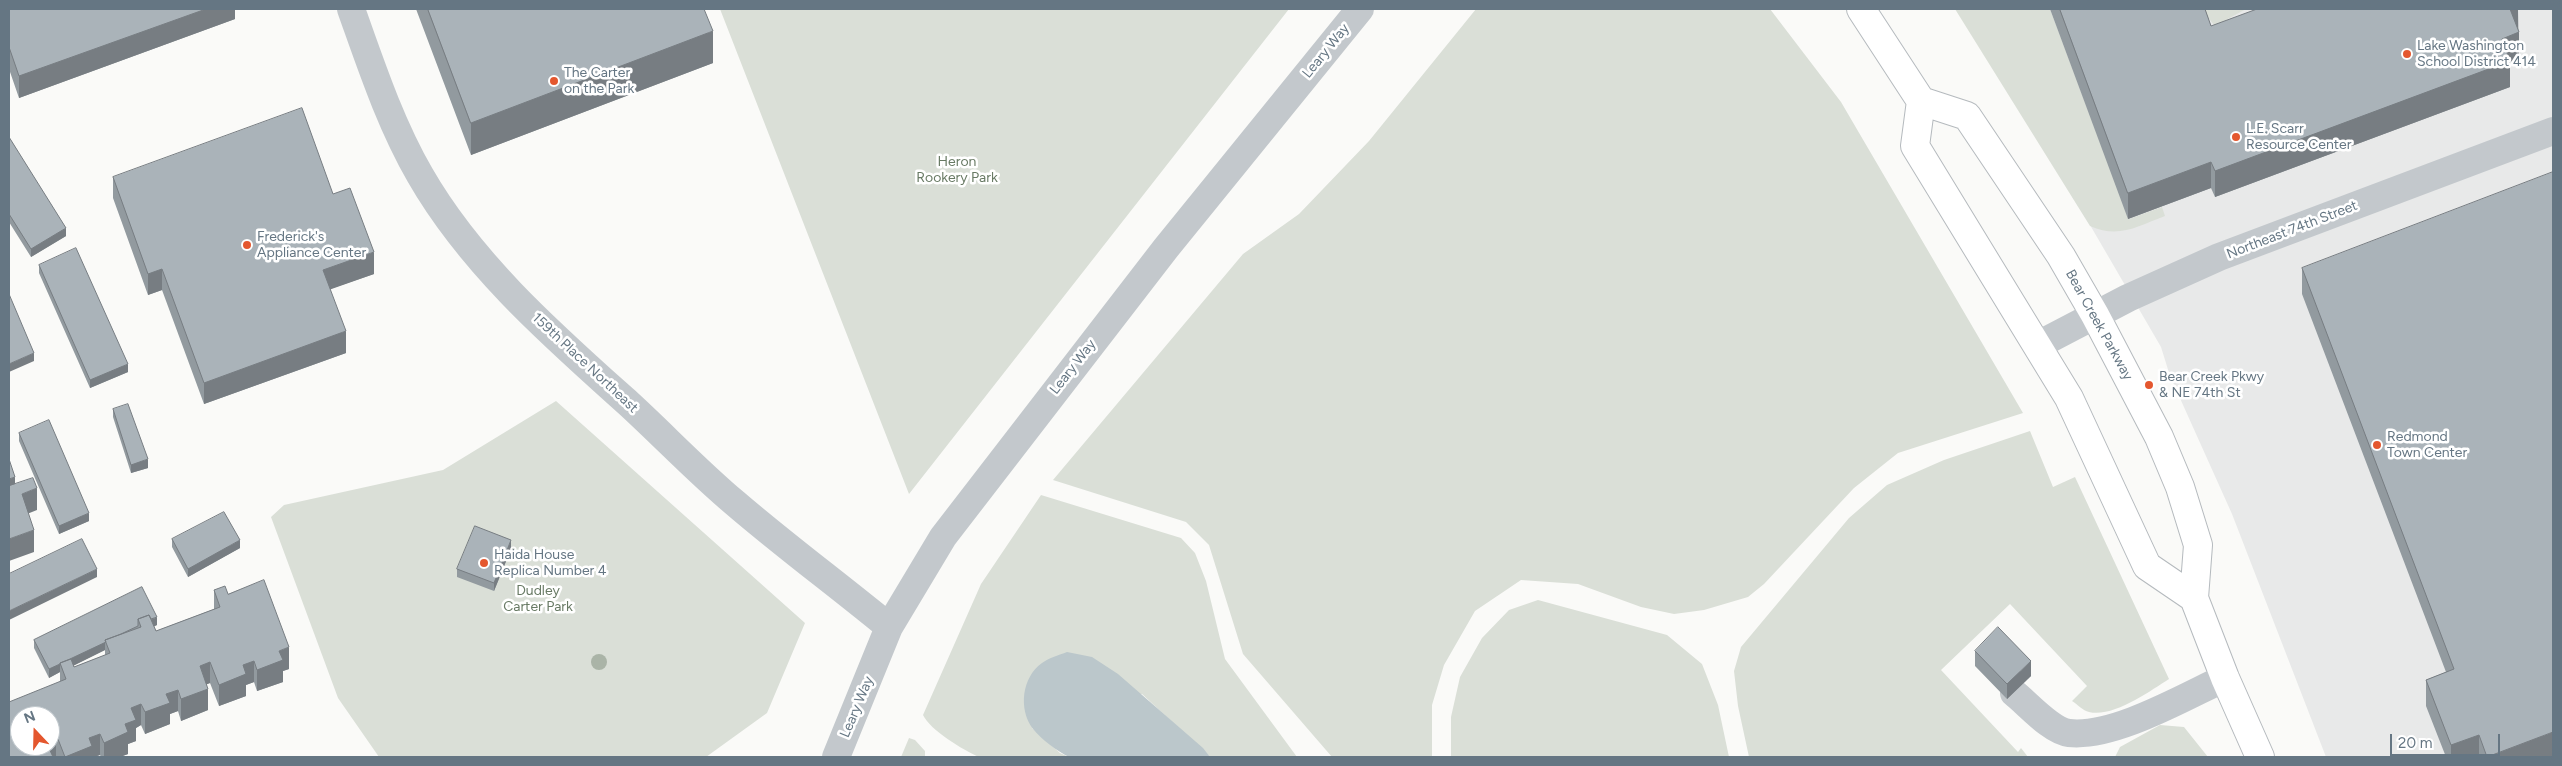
<!DOCTYPE html>
<style>
body{margin:0}
#map{position:relative;width:2562px;height:766px;overflow:hidden;background:#fafaf8;font-family:Figtree,sans-serif}
canvas{display:block}
.frame{position:absolute;inset:0;border:10px solid #657683;pointer-events:none}
.north{position:absolute;left:10px;top:706px;width:50px;height:50px;box-sizing:border-box;background:#fff;border:1px solid #c1c8cd;border-radius:50%;rotate:339deg;font-size:14px;font-weight:700;line-height:20px;text-align:center;color:#657683}
.north::after{content:'';display:block;margin:auto;width:18px;height:22px;background:#e4572e;clip-path:polygon(50% 0,100% 100%,50% 72%,0 100%)}
.scale{position:absolute;left:2390px;top:734px;width:110px;height:22px;box-sizing:border-box;border:2px solid #657683;border-top:0;padding-left:6px;font-size:15px;line-height:18px;white-space:nowrap;color:#657683;-webkit-text-stroke:4px #fff;paint-order:stroke}
</style>
<div id="map">
<canvas width="2562" height="766"></canvas>
<div class="frame"></div>
<div class="north">N</div>
<div class="scale">20 m</div>
</div>
<script>
const c = document.querySelector('canvas').getContext('2d');
c.lineJoin = 'round';
function paint(path, color) { c.fillStyle = color; c.fill(path, 'evenodd'); }
function trace(path, color, width, dash) { c.strokeStyle = color; c.lineWidth = width; c.lineCap = dash ? 'butt' : 'round'; c.setLineDash(dash || []); c.stroke(path); }
function write(font, color, halo, rows, align = 'center') {
  c.font = font + ' Figtree,sans-serif'; c.lineWidth = 5; c.setLineDash([]); c.textBaseline = 'middle'; c.strokeStyle = halo; c.fillStyle = color; for (const [text, x, y, turn = 0] of rows) {
    c.save(); c.translate(x, y); c.rotate((+turn || 0) * Math.PI / 180); c.textAlign = isNaN(turn) ? turn : align; if (halo) c.strokeText(text, 0, 0); c.fillText(text, 0, 0); c.restore();
  }
}
paint(new Path2D(`
 M1956,9h597v748h-227l-94,-243 -62,-138 -9,-29 -71,-122z`), '#e8e9e9');
paint(new Path2D(`
 M720,9h569l-380,485z
 M1476,9h294l71,93 182,311 -125,40 -44,35 -90,96 -16,13 -44,13 -30,4 -33,-7 -63,-23 -57,-4 -46,31 -31,54 -12,40v52h-100l-89,-103 -34,-109 -23,-23 -133,-42 190,-226 56,-40 70,-73z
 M1955,9h95l79,210 33,-12 3,9c-27,10 -46,23 -75,10z
 M2201,9h45l-31,17z
 M556,401l249,222 -38,90 -61,44h-327l-41,-59 -67,-181 13,-12 159,-35z
 M2030,431l23,56 22,-10 94,202c-19,12 -56,39 -80,33 -6,-1 -12,-8 -17,-11l15,-15 -77,-82 -69,66 77,82 3,-4 7,9h-279l-11,-51 -4,-35 7,-24 108,-129 38,-33 57,-25z
 M1041,495l140,43 14,15 11,28 19,78 72,98h-87l-68,-63 -110,34 28,25 9,4h-90c-16,-7 -49,-27 -56,-42l58,-131z
 M1538,600l129,35 35,29 16,41 11,52h-278v-40l9,-40 22,-39 27,-28z
 M2160,725l24,2 24,30h-93l5,-10z
 M909,738l6,2 10,11v6h-24z`), '#dadfd7');
paint(new Path2D(`
 M1067,652l25,5 26,17 85,74 7,9h-141c-12,-6 -28,-18 -36,-28 -15,-20 -11,-52 9,-66 7,-5 17,-8 25,-11z`), '#bbc7cb');
const major = new Path2D(`
 M1861,9l60,92 46,15 94,140 34,59 64,122 21,50 18,58 -4,53 31,80 35,79
 M1921,101l-6,45 154,252 78,168 47,32`);
trace(major, '#b5babe', 30);
trace(new Path2D(`
 M351,9c20,56 39,114 69,166 51,89 132,160 208,228 36,33 70,69 107,100 50,43 103,82 154,124
 M2038,345l90,-47 91,-41 334,-126
 M2014,693c14,11 37,38 55,40 45,5 115,-36 156,-55
 M836,757l53,-130 54,-90 223,-289 194,-239`), '#c3c8cc', 28);
trace(major, '#fff', 28);
c.fillStyle = '#aab4a7';
for (const [x, y] of [
 [599,662]
]) { c.beginPath(); c.arc(x, y, 8, 0, 2 * Math.PI); c.fill(); }
paint(new Path2D(`
 M9,9h226v10l-216,79 -10,-29z
 M416,9h288l9,54 -242,92z
 M2050,9h155l6,17 307,-17 1,49 -9,4v25l-295,110 -4,-9 -83,31z
 M9,137l57,99 -35,21 -22,-35z
 M113,177l220,17 41,80 -44,15 16,64 -142,51 -42,-114 -14,5 -35,-97z
 M39,265l89,107 -38,16 -51,-115z
 M2302,268l251,489h-107l-20,-51v-26l20,-8 -144,-378z
 M113,409l35,59 -17,5 -18,-56z
 M19,433l70,88 -30,13 -40,-93z
 M172,539l68,9 -52,29 -16,-30z
 M511,549l-17,42 -37,-14v-8z
 M142,587l15,38 -3,1 2,5 58,-22v-19l14,4 61,75 -6,2v11l-26,9 -3,-9 -8,3v11l-27,10 -9,-23 -3,1 1,26 -27,11 -3,-10 -8,3v10l-25,10 -4,-9 -5,3v13l-8,3v10l-8,3h-19l-1,-2 -6,2h-37l-1,-1 -3,1h-44l51,-75v-10l-11,6 -15,-30v-8zM105,650v5l-31,12v-2z
 M1975,651l56,25 -24,23 -32,-33z`), '#929a9f');
paint(new Path2D(`
 M206,9h29v10l-216,79v-22z
 M2510,9h8v23z
 M713,31v32l-242,92v-32z
 M2519,32v26l-9,4v25l-295,110v-26l287,-132z
 M2211,162v26l-83,31v-26z
 M66,228v8l-35,21v-8z
 M374,252v22l-51,18v-22z
 M162,269v21l-14,5v-21z
 M346,331v22l-142,51v-21z
 M34,353v8l-25,11v-8z
 M128,364v8l-38,16v-8z
 M10,412v22h-1v-21z
 M148,459v9l-17,5v-8z
 M15,477v21l-6,2v-21z
 M37,488v22l-15,6v-22z
 M89,513v8l-30,13v-8z
 M34,530v22l-25,9v-22z
 M240,540v8l-52,29v-8z
 M511,540v9l-17,42v-8z
 M97,569v8l-88,43v-9z
 M157,617v8l-16,8 -1,-8z
 M105,642v8l-42,21 -3,-7z
 M289,647v22l-6,2v11l-26,9v-21l22,-19z
 M254,661v21l-8,3v11l-27,10v-21l24,-20z
 M2031,661v15l-24,23v-15z
 M210,662v21l-10,4v-21z
 M60,664v8l-11,6v-9z
 M208,689v21l-27,11v-22z
 M178,690v21l-8,3v10l-25,10v-22l21,-18z
 M141,704v21l-5,3v13l-8,3v10l-8,3h-16v-14l21,-19 6,-16z
 M2553,732v25h-65z
 M56,734v22l-3,1 -7,-11h4v-9z
 M100,734v21l-6,2h-29l24,-19z
 M2479,735v22h-28v-12z`), '#777d82');
const building = new Path2D(`
 M9,9h197l-187,67 -10,-29z
 M428,9h276l9,22 -242,92z
 M2060,9h145l6,17 46,-17h255h-2l9,23 -17,7 8,22 -295,110 -4,-9 -83,31z
 M302,108l31,86 17,-6 24,64 -51,18 23,61 -142,52 -42,-114 -14,5 -35,-97z
 M9,137l57,91 -35,21 -22,-35z
 M2553,172v560l-66,25 -8,-22 -28,10 -25,-65 28,-11 -152,-401z
 M76,248l52,116 -38,16 -51,-115z
 M9,294l25,59 -25,11z
 M128,404l20,55 -17,6 -18,-56z
 M49,420l40,93 -30,13 -40,-93z
 M9,459l6,18 -6,2z
 M33,478l4,10 -15,6 12,36 -25,9v-53z
 M224,512l16,28 -52,29 -16,-30z
 M475,526l36,14 -17,43 -37,-14z
 M82,539l15,30 -88,42v-37z
 M264,580l25,67 -10,4 4,9 -26,10 -3,-9 -11,4 3,9 -27,11 -9,-23 -10,4 8,23 -27,10 -3,-9 -12,4 4,9 -25,9 -4,-8 -10,4 5,12 -11,4 3,8 -24,11 -4,-9 -11,4 3,8 -27,11 -9,-23 -6,3v-21h-30v30h28l5,11h-44v-55l57,-23 -6,-16 11,-4 3,8 36,-14 -5,-13 36,-13 -3,-8 11,-4 7,16 64,-24 -6,-17 11,-4 3,8z
 M142,587l15,30 -6,2 -2,-4 -11,4v7l-17,8 -16,6 1,2 -36,17 -10,4v1l-11,5 -15,-29z
 M1998,627l33,34 -24,23 -32,-33z`);
paint(building, '#aab3b9');
trace(building, '#777d82', 1);
for (const [x, y, r, color] of [
 [2407,54,5,"#e4572e"],
 [554,81,5,"#e4572e"],
 [2236,137,5,"#e4572e"],
 [247,245,5,"#e4572e"],
 [2149,385,5,"#e4572e"],
 [2377,445,5,"#e4572e"],
 [484,563,5,"#e4572e"]
]) { const dot = new Path2D(); dot.arc(x, y, r, 0, 2 * Math.PI); c.fillStyle = color; c.fill(dot); trace(dot, '#fff', 2); }
write('14px', '#657683', '#fff', [
 ["Lake Washington",2417,46],
 ["School District 414",2417,62],
 ["The Carter",564,73],
 ["on the Park",564,89],
 ["L.E. Scarr",2246,129],
 ["Resource Center",2246,145],
 ["Frederick's",257,237],
 ["Appliance Center",257,253],
 ["Bear Creek Pkwy",2159,377],
 ["& NE 74th St",2159,393],
 ["Redmond",2387,437],
 ["Town Center",2387,453],
 ["Haida House",494,555],
 ["Replica Number 4",494,571]
], 'left');
write('14px', '#657683', '#fff', [
 ["Leary Way",1326,51,-51],
 ["Northeast 74th Street",2292,230,-21],
 ["Bear Creek Parkway",2099,325,61],
 ["159th Place Northeast",585,363,43],
 ["Leary Way",1073,367,-52],
 ["Leary Way",857,707,-67]
]);
write('14px', '#687a64', '#fff', [
 ["Heron",957,162],
 ["Rookery Park",957,178],
 ["Dudley",538,591],
 ["Carter Park",538,607]
]);
</script>
